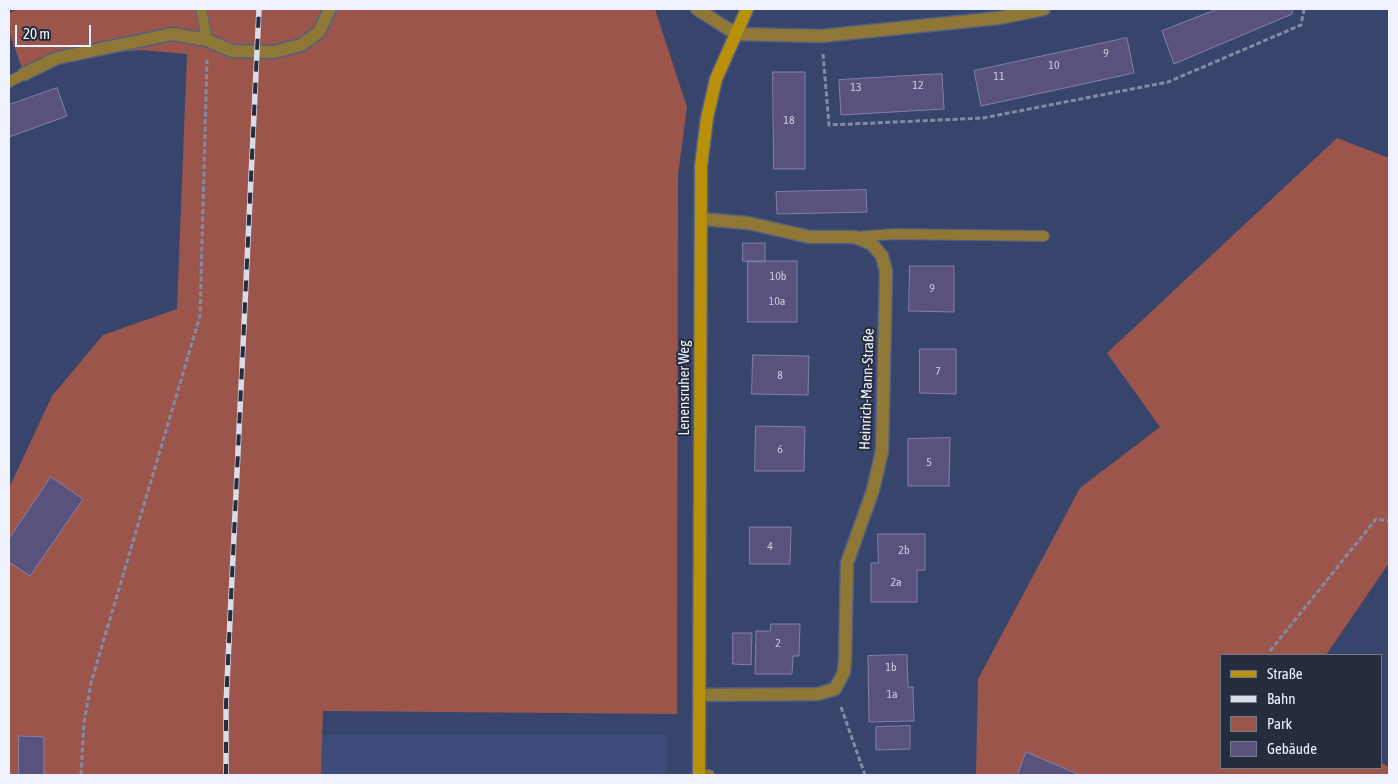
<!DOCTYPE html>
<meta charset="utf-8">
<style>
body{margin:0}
#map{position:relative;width:1398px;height:784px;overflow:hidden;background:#37446b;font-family:"Asap Condensed",sans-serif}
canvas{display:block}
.frame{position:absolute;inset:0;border:10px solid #eff2fc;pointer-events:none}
.legend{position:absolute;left:1220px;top:654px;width:162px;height:115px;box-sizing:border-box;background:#252c3e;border:1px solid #767b8a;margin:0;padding:6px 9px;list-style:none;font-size:15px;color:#eff2fc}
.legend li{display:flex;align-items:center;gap:10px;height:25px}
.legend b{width:25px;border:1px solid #767b8a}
.scale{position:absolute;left:15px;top:25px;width:76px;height:22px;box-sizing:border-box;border:2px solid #eff2fc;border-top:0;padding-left:6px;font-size:15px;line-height:18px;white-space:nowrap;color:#eff2fc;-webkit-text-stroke:4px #252c3e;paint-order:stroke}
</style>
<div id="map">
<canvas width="1398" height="784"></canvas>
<div class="frame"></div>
<ul class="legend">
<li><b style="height:6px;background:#b89108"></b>Straße</li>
<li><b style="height:6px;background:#d9ddea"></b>Bahn</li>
<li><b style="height:14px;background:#9b554b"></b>Park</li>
<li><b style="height:14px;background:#58527d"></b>Gebäude</li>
</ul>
<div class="scale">20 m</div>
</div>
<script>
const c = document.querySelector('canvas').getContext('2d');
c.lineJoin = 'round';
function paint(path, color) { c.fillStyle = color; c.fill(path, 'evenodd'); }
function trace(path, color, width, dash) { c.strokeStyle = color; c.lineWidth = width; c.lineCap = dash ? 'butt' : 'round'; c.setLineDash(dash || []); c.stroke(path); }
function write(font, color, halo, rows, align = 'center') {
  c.font = font + ' "Asap Condensed",sans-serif'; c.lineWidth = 4; c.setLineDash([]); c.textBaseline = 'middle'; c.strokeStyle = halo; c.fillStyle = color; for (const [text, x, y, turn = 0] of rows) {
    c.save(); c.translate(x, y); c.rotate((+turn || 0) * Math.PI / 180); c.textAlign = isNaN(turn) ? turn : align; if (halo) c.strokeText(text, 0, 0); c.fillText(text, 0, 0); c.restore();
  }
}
paint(new Path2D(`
 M322,735h344v40h-345z`), '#3d4c7a');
paint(new Path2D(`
 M18,9h637l32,98 -9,68 -1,539 -354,-3 -2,64h-312v-287l43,-92 51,-61 74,-26 10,-255 -47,-4 -83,8 -33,16 -15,-42v-19z
 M1337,138l52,20v405l-63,92h-104v113h160v-5l7,4v8h-413l2,-96 102,-191 80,-61 -53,-74z`), '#9b554b');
const building = new Path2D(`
 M1218,9h75l-1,5 -118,50 -12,-33z
 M1127,38l7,35 -153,33 -7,-35z
 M773,72h32v97h-31z
 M942,74l2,35 -103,6 -2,-35z
 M57,88l10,28 -58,21v-32z
 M866,190l1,22 -90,2 -1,-22z
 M743,243h22v19l-22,-1z
 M748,261h49v61h-49z
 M910,266h44v46l-45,-1z
 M920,349h36v45l-36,-1z
 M753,355l56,1 -1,39 -56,-1z
 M756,426l49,1 -1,44h-49z
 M950,438l-1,48h-41v-47z
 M51,477l32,22 -53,77 -21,-14v-23z
 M750,527h41l-1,37h-40z
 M878,534h47v36h-8v32h-46v-39h7z
 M771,624h29l-1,32h-6l-1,18h-37l1,-43h14z
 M733,633h19l-1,32 -18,-1z
 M907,655l1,32h5l1,34 -45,1 -1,-66z
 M910,726v23l-34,1v-23z
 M19,736l25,1v38h-25z
 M1026,752l54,23h-62z`);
paint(building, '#58527d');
trace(building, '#847fad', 1);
const lane = new Path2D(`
 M201,9l6,31
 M9,82l15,-8
 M856,237l38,-3 150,2
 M699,775h10`);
const street = new Path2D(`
 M697,9l39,25 85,2 178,-18 45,-9
 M24,74l33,-16 115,-24 35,6 25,11 42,1 27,-7 18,-13 11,-23
 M699,695l119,-1 17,-5 9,-17 1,-13 2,-96 26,-73 9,-39 4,-180 -4,-15 -10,-12 -17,-7h-45l-62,-14 -47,-4`);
const secondary = new Path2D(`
 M699,775l2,-609 6,-48 9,-39 31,-70`);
trace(lane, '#546082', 12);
trace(street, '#546082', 15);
trace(secondary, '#546082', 15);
trace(new Path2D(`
 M823,54l6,71 154,-7 185,-36 133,-57 3,-16
 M1270,651l106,-132 13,2
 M841,707l24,68
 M81,775l3,-52 7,-40 109,-367 7,-256`), '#828ba6', 3, [5, 2.5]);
trace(lane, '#8f7735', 10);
trace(street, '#8f7735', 12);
trace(secondary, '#b89108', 12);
const rail = new Path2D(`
 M226,775v-71l33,-695`);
trace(rail, '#d9ddea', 5.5);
trace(rail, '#252c3e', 4, [11]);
write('12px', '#c9cadc', null, [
 ["9",1106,53],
 ["10",1054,65],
 ["11",999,76],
 ["12",918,85],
 ["13",856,87],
 ["18",789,120],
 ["10b",778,276],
 ["9",932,288],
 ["10a",777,301],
 ["7",938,371],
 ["8",780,375],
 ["6",780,449],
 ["5",929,462],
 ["4",770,546],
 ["2b",904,550],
 ["2a",896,582],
 ["2",778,643],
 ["1b",891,667],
 ["1a",892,694]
]);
write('15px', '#eff2fc', '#252c3e', [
 ["Lenensruher Weg",684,388,-90],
 ["Heinrich-Mann-Straße",867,389,-88]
]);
</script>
